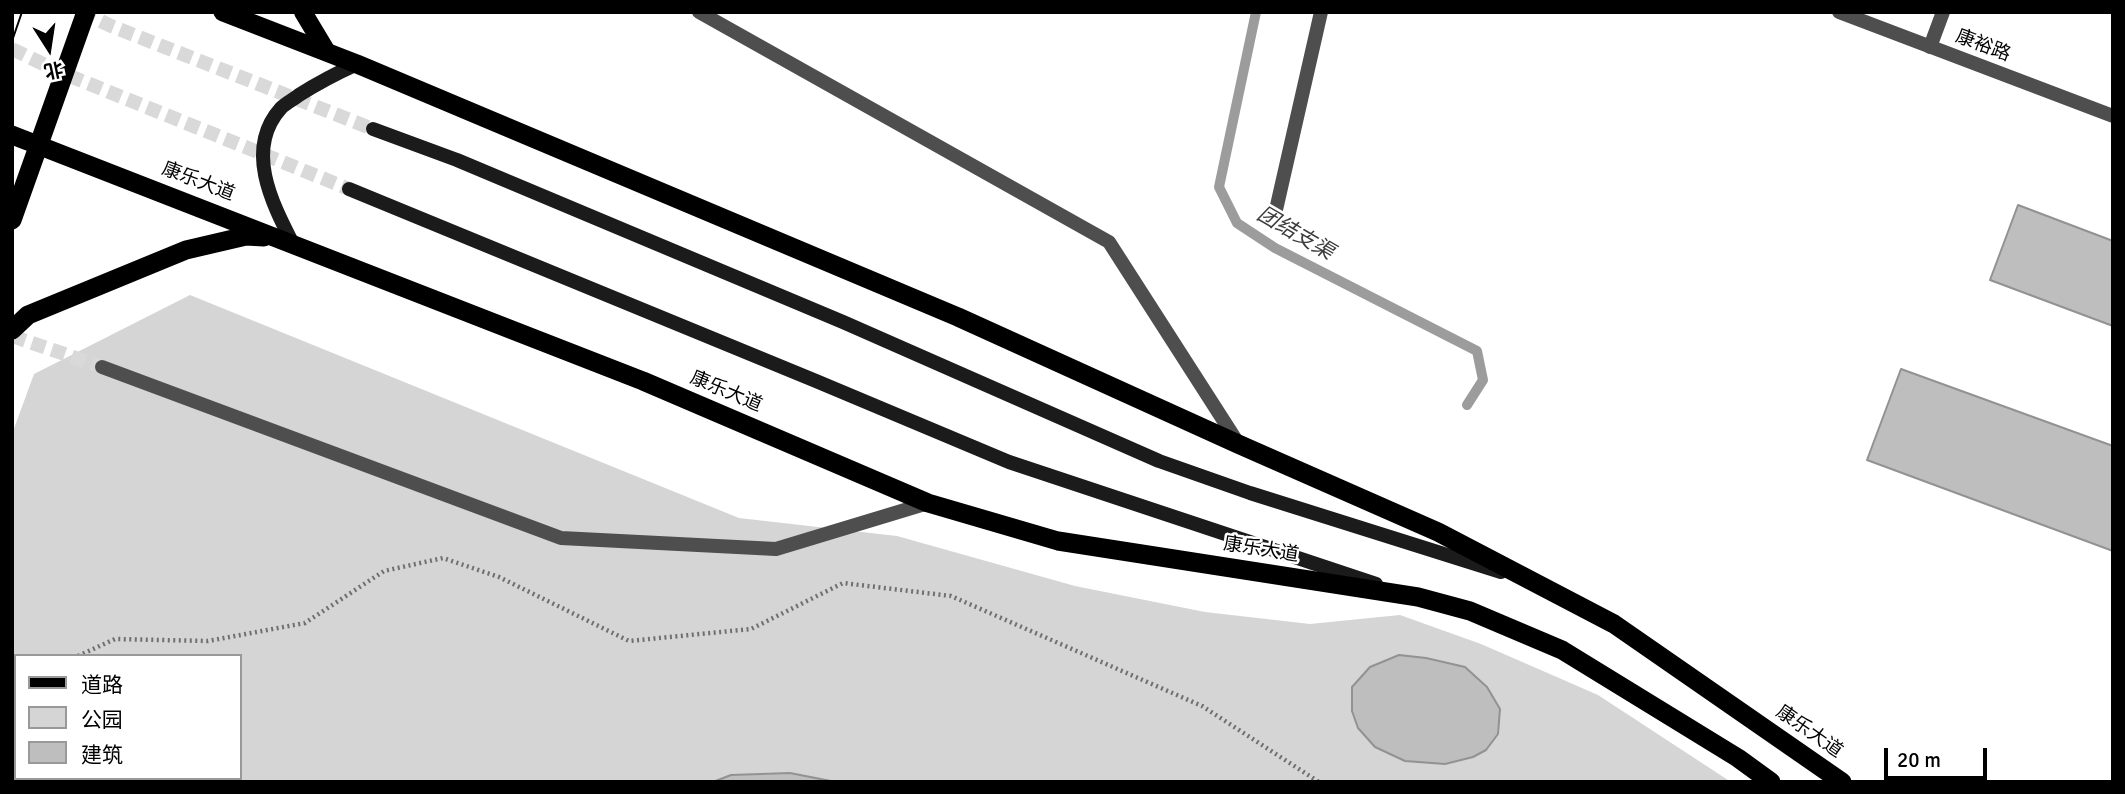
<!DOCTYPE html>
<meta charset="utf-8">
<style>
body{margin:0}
#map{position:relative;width:2125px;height:794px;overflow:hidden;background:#fff;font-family:Signika,"Noto Sans SC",sans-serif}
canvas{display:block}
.frame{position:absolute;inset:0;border:14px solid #000;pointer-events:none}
.legend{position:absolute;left:14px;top:654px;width:228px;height:126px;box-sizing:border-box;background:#fff;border:2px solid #999;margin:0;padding:9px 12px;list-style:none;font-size:21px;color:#000}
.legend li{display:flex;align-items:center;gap:14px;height:35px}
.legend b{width:35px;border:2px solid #999}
.north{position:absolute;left:14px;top:14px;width:70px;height:70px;-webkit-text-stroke:5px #fff;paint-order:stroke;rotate:168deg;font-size:19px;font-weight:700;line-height:28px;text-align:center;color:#000}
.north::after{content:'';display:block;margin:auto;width:24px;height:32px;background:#000;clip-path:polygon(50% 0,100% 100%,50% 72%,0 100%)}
.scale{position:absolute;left:1884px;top:748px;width:103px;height:32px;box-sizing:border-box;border:4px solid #000;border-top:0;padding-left:9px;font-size:21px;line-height:24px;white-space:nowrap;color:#000;-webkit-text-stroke:5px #fff;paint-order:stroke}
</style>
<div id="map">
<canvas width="2125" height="794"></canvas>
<div class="frame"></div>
<ul class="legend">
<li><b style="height:9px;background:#000"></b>道路</li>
<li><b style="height:19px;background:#d5d5d5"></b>公园</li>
<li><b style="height:19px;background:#bebebe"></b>建筑</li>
</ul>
<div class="north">北</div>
<div class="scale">20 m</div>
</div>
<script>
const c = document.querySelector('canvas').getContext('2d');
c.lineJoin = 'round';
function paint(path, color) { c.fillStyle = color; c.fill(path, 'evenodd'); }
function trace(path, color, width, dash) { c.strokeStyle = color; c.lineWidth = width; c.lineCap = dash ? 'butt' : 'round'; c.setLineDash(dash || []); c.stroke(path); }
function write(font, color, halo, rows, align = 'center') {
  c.font = font + ' Signika,"Noto Sans SC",sans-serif'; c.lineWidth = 5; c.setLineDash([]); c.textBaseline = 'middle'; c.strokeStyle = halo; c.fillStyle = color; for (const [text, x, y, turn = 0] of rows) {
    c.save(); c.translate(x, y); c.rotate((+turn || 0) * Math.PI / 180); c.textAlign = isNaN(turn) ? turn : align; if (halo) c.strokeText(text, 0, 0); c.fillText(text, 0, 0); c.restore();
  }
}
paint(new Path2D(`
 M190,295l549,223 158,18 178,50 130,26 105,12 90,-9 81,29 117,51 133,87h-1719v-348l22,-60zM16,656h224v122h-224z`), '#d5d5d5');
trace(new Path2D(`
 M1256,12l-37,175 18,36 38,25 202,103 6,29 -16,25`), '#9c9c9c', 10);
const building = new Path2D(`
 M2018,205l95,36v85l-123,-46z
 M1901,369l212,77v105l-246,-91z
 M1399,655l27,3 39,9 22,20 13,22 -2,25 -12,16 -13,7 -28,7 -40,-3 -30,-14 -17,-19 -6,-17v-24l18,-20z
 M790,773l46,9h-123l18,-7z`);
paint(building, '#bebebe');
trace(building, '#929292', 2);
trace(new Path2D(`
 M12,336l90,31`), '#d9d9d9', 14, [14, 7]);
trace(new Path2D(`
 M82,12l29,14 262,103
 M12,49l48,23 289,117`), '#d9d9d9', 14, [14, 7]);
trace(new Path2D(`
 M78,656l37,-17 93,2 97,-18 79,-52 59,-13 56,19 130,64 122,-12 92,-46 108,13 251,110 117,76
 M12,707l4,-4`), '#707070', 4.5, [2, 3.5]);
trace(new Path2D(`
 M1930,47l13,-35
 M1273,223l48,-211`), '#4e4e4e', 14);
trace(new Path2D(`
 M699,12l410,230 129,201
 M1839,12l274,104
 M102,367l459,171 215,11 152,-46`), '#4e4e4e', 14);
trace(new Path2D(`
 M373,129l84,31 386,162 316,139 91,32 251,79
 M349,189l467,192 193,81 367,122
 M293,244c-21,-41 -49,-95 -12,-136 5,-5 13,-9 18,-13 19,-12 38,-22 58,-31`), '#1b1b1b', 14);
trace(new Path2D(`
 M303,12l24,40`), '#000', 18);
trace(new Path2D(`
 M223,12l134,52 601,253 280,127 200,88 176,92 228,158
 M12,135l631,246 285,122 130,38 360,56 52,14 92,39 176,108 33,24
 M12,220l74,-208
 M12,330l16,-15 158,-65 60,-14 18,1`), '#000', 19);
trace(new Path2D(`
 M12,41l10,-29`), '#000', 2);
write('19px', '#000', '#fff', [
 ["康裕路",1983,46,21],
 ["康乐大道",198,182,21],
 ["康乐大道",726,392,23],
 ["康乐大道",1261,550,9],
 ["康乐大道",1809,732,35]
]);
write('italic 21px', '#3d3d3d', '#fff', [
 ["团结支渠",1295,234,30]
]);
</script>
